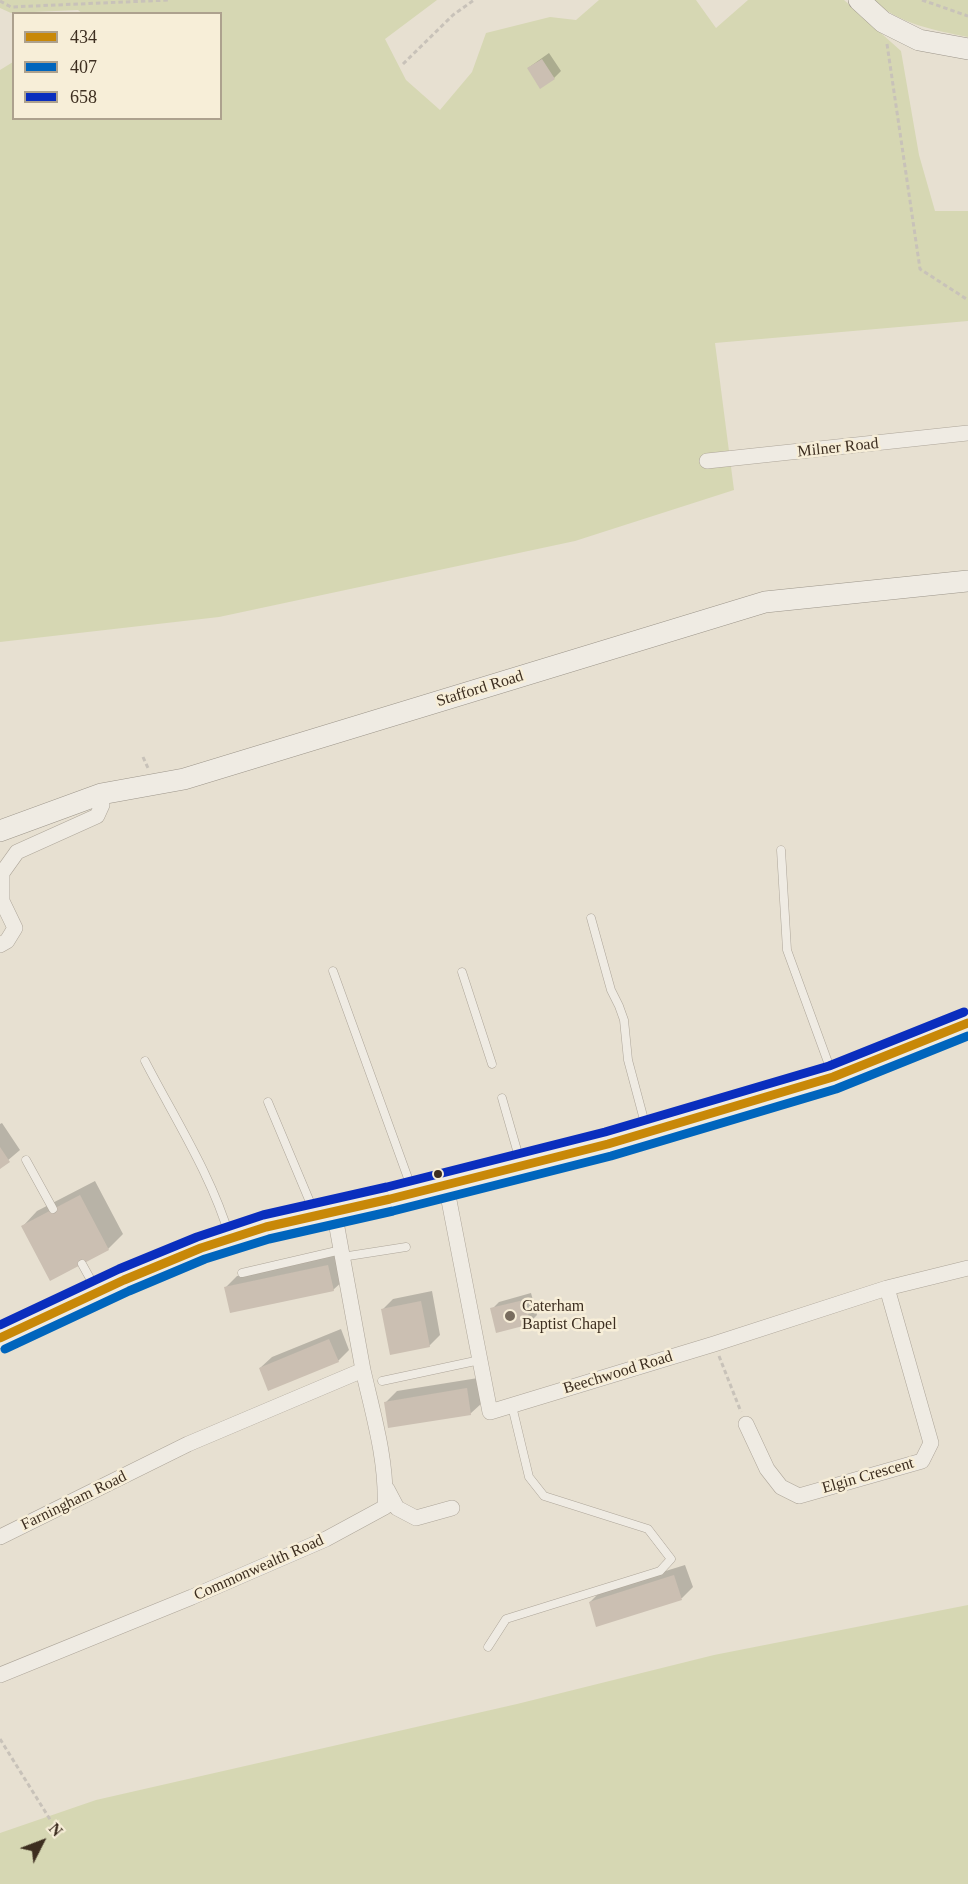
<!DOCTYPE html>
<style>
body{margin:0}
#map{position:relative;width:968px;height:1884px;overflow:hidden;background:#e7e0d1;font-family:Georgia,serif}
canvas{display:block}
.legend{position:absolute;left:12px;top:12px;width:210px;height:108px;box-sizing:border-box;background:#f7eed8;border:2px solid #ada18e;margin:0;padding:8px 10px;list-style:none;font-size:18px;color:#3d2e20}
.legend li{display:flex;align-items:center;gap:12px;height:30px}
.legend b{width:30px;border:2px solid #ada18e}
.north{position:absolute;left:12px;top:1812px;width:60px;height:60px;-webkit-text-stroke:4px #f7eed8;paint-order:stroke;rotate:48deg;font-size:16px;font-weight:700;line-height:24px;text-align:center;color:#3d2e20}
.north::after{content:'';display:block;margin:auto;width:21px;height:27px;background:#3d2e20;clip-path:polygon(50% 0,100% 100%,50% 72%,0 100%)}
</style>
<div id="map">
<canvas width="968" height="1884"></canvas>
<ul class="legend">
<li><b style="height:8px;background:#c88808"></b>434</li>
<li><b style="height:8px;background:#0065bd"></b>407</li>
<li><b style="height:8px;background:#0a2ebe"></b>658</li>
</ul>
<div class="north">N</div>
</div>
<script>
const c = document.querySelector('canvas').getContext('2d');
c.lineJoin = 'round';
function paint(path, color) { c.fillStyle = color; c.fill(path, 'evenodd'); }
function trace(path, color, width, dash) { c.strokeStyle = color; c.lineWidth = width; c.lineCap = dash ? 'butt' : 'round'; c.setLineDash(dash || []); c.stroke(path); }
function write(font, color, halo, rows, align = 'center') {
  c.font = font + ' Georgia,serif'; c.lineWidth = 5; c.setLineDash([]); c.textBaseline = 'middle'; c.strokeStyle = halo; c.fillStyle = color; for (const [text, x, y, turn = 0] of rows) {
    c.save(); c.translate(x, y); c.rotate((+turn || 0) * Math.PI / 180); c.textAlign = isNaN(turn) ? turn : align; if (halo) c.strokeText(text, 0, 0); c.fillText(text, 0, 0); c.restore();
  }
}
paint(new Path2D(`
 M0,0h437l-52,39 21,41 34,30 32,-38 14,-39 64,-16 26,3 23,-20h97l20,28 32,-28h96l57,51 18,104 16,56h33v110l-253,22 19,147 -159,51 -356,76 -219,25v-572l13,-8 1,56h206v-104h-137l-5,-4 -67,3 -11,-5z
 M873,0h95v37c-34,-7 -69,-13 -95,-37z
 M968,1605v279h-968v-51l96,-33 421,-96 197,-49z`), '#d6d7b3');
paint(new Path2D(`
 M549,53l12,18 -7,7 -26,-10z
 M2,1123l18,27 -20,17v-43z
 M95,1181l28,53 -15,15 -85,-23 14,-15z
 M339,1254l6,25 -12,11 -107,-3 11,-11z
 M432,1291l8,44 -11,11 -47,-36 11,-11z
 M531,1293l6,22 -7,7 -38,-13 7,-7z
 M341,1329l8,21 -11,11 -78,7 12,-11z
 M478,1378l4,25 -12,11 -84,-12 11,-11z
 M685,1565l8,22 -11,11 -85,27 -7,-23 11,-11z`), '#0003');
paint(new Path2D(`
 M542,59l13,20 -15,10 -13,-21z
 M0,1147l10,15 -10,7z
 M80,1195l29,55 -59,31 -29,-55z
 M328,1265l6,26 -104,22 -6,-26z
 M524,1300l7,24 -35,9 -6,-25z
 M421,1301l9,46 -40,8 -9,-46z
 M329,1339l10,23 -71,29 -9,-23z
 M467,1388l4,27 -83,13 -4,-26z
 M674,1575l8,25 -86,27 -7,-25z`), '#cbbfb2');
const lane = new Path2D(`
 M781,850l6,100 46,126
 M591,918l20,72 8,16 5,14 4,40 19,71
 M333,971l80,221
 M462,972l30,92
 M145,1061c30,58 67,115 85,177
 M502,1098l19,66
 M268,1102l47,112
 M26,1160l27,49
 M342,1257l64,-10
 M82,1264l15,27
 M242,1273l99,-23
 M382,1381l98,-21
 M488,1647l18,-28 154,-48 11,-12 -23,-30 -104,-33 -15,-19 -17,-71`);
const street = new Path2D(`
 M707,461l261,-28
 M0,945l7,-4 8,-13 -13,-27v-28l15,-21 80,-36 5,-11 -1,-11
 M446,1185l44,227 224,-68 173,-56 81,-20
 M746,1424l21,45 14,18 18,9 123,-35 9,-18 -44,-155
 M387,1489l10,19 19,10 36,-10
 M0,1537l188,-93 175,-74 -29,-159
 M0,1675l192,-78 134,-58 59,-32c2,-47 -12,-93 -22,-137`);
const secondary = new Path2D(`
 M859,0l24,22 36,18 49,9
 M0,831l101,-37 83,-15 581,-177 203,-21
 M0,1338l124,-58 77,-32 65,-21 124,-28 218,-55 225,-67 135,-54`);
trace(lane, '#ada599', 9);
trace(street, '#ada599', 16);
trace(secondary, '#9c958a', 22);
trace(new Path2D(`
 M922,0l46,16
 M0,1l11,6 158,-7
 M887,44l33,225 48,31
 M403,64l50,-49 21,-15
 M143,757l5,11
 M719,1356l22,56
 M0,1739l51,82`), '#c8c2b9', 3, [4.5, 3]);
trace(lane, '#efebe3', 8);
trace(street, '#efebe3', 15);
trace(secondary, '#efebe3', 21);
trace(new Path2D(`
 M0,1338l124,-58 77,-32 65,-21 124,-28 218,-55 225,-67 135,-54`), '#c88808', 9);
trace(new Path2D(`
 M5,1349l124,-58 76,-32 64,-20 124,-28 218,-55 225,-67 132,-53`), '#0065bd', 9);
trace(new Path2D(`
 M0,1325l119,-56 78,-32 66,-22 124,-28 218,-55 224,-66 135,-54`), '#0a2ebe', 9);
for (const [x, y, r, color] of [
 [438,1174,5,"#3d2e20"],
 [510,1316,6,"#786c5e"]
]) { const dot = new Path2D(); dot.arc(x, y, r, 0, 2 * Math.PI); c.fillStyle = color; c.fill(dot); trace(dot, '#f7eed8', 2); }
write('16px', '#3d2e20', '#f7eed8', [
 ["Milner Road",838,448,-6],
 ["Stafford Road",480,689,-17],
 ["Beechwood Road",618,1373,-17],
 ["Elgin Crescent",868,1476,-16],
 ["Farningham Road",74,1501,-26],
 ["Commonwealth Road",259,1568,-24]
]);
write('16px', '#3d2e20', '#f7eed8', [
 ["Caterham",522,1307],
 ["Baptist Chapel",522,1325]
], 'left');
</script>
